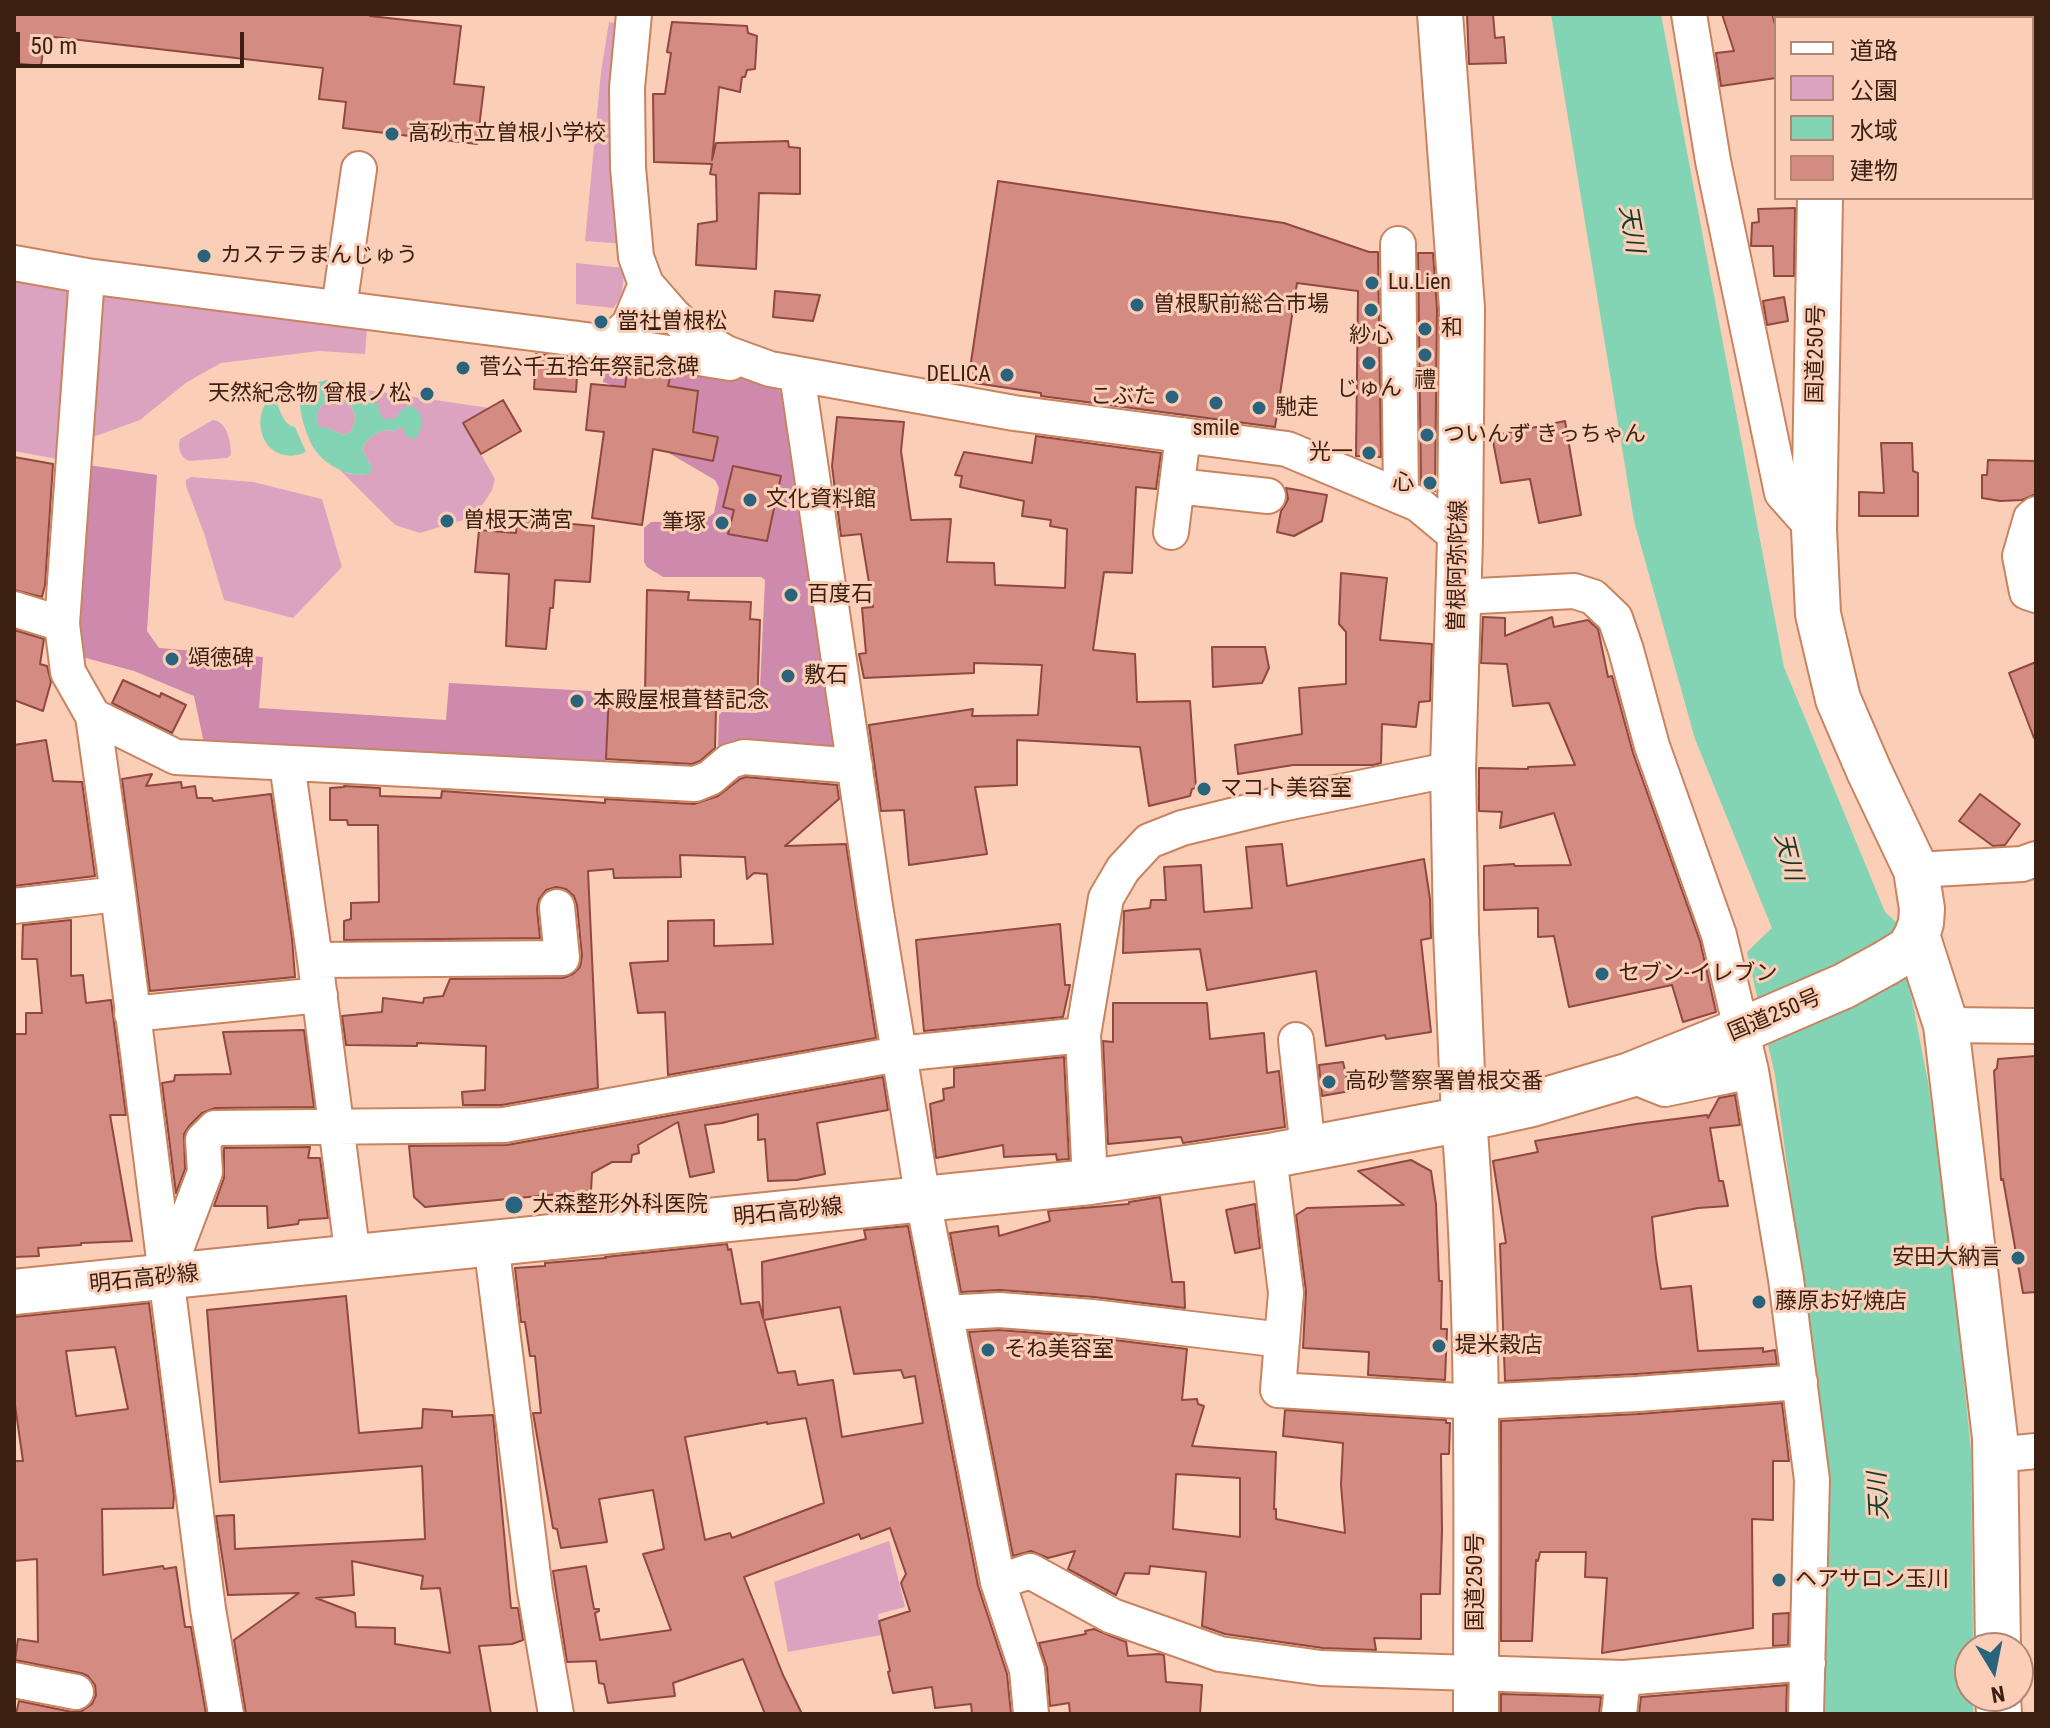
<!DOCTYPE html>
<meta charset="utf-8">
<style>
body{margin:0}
#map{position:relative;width:2050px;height:1728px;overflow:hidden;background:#fbceb8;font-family:"Roboto Condensed","Noto Sans JP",sans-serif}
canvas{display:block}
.frame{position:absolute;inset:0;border:16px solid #3b1f11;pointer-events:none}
.legend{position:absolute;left:1774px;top:16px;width:260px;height:184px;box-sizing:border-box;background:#fbceb8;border:2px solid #ae8875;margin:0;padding:10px 14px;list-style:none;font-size:24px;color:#3b1f11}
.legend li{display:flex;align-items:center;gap:16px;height:40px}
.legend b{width:40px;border:2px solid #ae8875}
.north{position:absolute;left:1954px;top:1632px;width:80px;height:80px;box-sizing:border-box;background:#fbceb8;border:2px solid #ae8875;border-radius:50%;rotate:170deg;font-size:22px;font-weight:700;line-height:32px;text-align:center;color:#3b1f11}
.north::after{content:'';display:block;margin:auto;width:28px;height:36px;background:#29647c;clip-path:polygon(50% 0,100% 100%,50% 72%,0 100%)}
.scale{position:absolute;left:16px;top:32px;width:228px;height:36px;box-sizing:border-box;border:4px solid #3b1f11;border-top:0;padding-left:10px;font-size:24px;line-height:28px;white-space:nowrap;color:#3b1f11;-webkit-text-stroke:6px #fbceb8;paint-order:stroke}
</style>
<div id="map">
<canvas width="2050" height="1728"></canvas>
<div class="frame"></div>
<ul class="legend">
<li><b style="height:10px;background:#fff"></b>道路</li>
<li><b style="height:22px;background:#dba3bf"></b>公園</li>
<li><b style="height:22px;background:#82d4b5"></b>水域</li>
<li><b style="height:22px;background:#d48b81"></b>建物</li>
</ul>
<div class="north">N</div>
<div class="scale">50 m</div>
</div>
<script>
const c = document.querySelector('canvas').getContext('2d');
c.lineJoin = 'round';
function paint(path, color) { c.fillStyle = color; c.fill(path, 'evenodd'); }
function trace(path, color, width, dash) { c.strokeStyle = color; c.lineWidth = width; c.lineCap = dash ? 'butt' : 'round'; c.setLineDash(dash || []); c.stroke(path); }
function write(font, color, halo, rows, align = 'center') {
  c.font = font + ' "Roboto Condensed","Noto Sans JP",sans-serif'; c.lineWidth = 6; c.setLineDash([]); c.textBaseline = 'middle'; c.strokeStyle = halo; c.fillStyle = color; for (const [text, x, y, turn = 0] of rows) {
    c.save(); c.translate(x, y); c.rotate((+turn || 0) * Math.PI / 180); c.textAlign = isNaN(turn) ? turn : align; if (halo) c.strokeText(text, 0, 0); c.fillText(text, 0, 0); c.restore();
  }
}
paint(new Path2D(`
 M609,22l14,2 2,220 -40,-3 16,-169z
 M576,263l48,5c-1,14 0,29 -11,40l-37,-4z
 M14,281l62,8 -8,172 -54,-10z
 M100,293l267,36 -2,25 -46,-3 -98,12 -34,19 -47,38 -50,18z
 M367,390l122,18 -26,15 32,56 -3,11 -9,14 -20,16 -43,13 -25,-8 -57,-57 11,6 15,1 7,-9 -9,-17c6,-13 19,-21 33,-18l4,-4 4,1 -5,-14 -3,5h-12c-7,-10 -6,-19 -16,-29z
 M339,399c17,6 20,20 11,34l-7,2 -12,-6 -13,-3c-5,-16 6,-26 21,-27z
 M213,420c14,1 18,22 18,35l-4,3 -37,3c-9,-2 -13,-13 -10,-22z
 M191,477l62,5 69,17 20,68 -49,51 -69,-18 -20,-67 -18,-47v-6z
 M889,1541l16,66 -27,7 3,21 -93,17 -14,-70z`), '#dba3bf');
paint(new Path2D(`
 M607,359l154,22 25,13 54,349 -13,12 -109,-5 1,-35 3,-3 35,1 2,-3 6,-130 -4,-3h-98l-16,-10 -3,-5v-34l7,-6 53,-2 10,-7 5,-25 -4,-8 -60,-35 -47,-11 6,-48 -11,-4 1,-21z
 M88,465l69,10 -10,156 12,17 104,9 -4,51 187,12 3,-37 159,9 -3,78 -400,-22 -11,-52 -60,-25 -59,-16z`), '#cd8aac');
paint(new Path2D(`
 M1551,14h110l123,653 101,245 12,11 31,159 22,165 21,204 2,197h-3v48h3v18h-148l3,-240 -53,-399 -28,-123 25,-24 -77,-189 -61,-218z
 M327,380c17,2 40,5 49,21 3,7 3,12 8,18h10l10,-11 9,-2 8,9v12l-3,9 -5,3 -6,-2 -4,-9 -4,-1 -4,4c-14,-3 -27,5 -33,18l9,17v7c-18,7 -45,-7 -56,-23 -7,-10 -16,-36 -15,-49 1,-6 5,-12 9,-17zM339,399c17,6 20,20 11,34l-7,2 -12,-6 -13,-3c-5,-16 6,-26 21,-27z
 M276,399c4,11 7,26 19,28l11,25c-33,15 -56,-19 -41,-48z`), '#82d4b5');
const building = new Path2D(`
 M14,14h356v2l91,10 -7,58 30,3 -7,57 -134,-16 3,-26 -27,-3 4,-31 -278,-32 -4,30 -27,-3z
 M1467,14h26l2,24 9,-1 2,26 -37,1z
 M1722,14h50l4,14v50l-55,8 -5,-33 18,-2z
 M672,22l75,4 1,7 9,3 -2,33 -8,1 -2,7h-3l-2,15 -21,-5 -7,73 4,-17 72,-2 1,6 11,1v46l-41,-1 -3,76 -60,-4 2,-41 19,-3 -1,-46 -6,-1 2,-10 -58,-2 -1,-68h12l6,-41 -4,-1z
 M998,181l286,42 85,29h9l3,205 -25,-1 2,-165 -61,-8 -22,144 -234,-31v-3l-73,-11z
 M1795,208l-1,68h-20l-1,-30h-22l1,-23 7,-1 -1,-13z
 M1418,253h15l4,56 -2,182 -14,-7z
 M775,291l45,4 -7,26 -40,-4z
 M1784,297l4,24 -21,4 -4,-24z
 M536,354l42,5 -2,33 -42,-3z
 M627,371l43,7 -2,8 30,5 -5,41 25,5 -5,24 -60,-12 -11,76 -50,-7 12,-86 -18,-2 5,-46 34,3z
 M503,400l18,31 -40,23 -18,-31z
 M837,417l67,5 -3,29 10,69 40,-1 -4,43 47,1 1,22 70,3 2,-59 -17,-3 1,-6 -29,-4 2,-15 -64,-14 2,-11 -7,-1 9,-23 68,11 4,-27 125,17 -5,36 -20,-2 -4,86 -28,-1 -11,78 42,4 2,48 53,-1 6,87 -4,1 -2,7 -41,10 -9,-59 -123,-7v45l-42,2 12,67 -78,11 -5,-55 -23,1 -12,-86 104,-16 -1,7 66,-1 4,-50 -68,-2v10l-110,5 -5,-24 7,-1 -4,-45 11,-1 -12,-73 -20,2 -9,-70z
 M1565,421l16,94 -42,8 -9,-44 -29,4 -9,-47z
 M1881,443h31l1,28 5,2v43h-59v-24l25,1z
 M14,457l39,7 -8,121 -3,12 -28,-7z
 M1988,460l48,1v33l-14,6 -22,1 -18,-3v-23h5z
 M733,466l48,10 -14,65 -39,-7 6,-24 -11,-3z
 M1286,488l41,7 -5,26 -28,15 -17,-4 4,-21 3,-4 4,-8z
 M517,519l77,7 -4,56 -35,-2 -2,28h-3l-4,41 -40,-3 3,-72 -34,-2 4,-42 37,3z
 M1341,573l46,5 -7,62 52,4 -2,57 -11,1 -3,25 -34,-3 -1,39 -8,2h-80l-55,9 -3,-29 67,-11 -3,-46 47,-4v-52l-7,-8z
 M647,590l42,2 -1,8 63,2 -1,17 10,1 -3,90 -41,-1 -1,39 -15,13 -8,3 -86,-5 3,-68 36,1z
 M1483,617l22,1v18l47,-19 2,10 34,-7 10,9 10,48 4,-1 21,77 67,188 16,71 -33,10 -11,-37 -103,22 -15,-71 -16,1v-29l-54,2v-44l30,-2 1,2 56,-1 -17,-52 -54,15 2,-16 -23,-1v-43l49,1v-2l47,-2 -26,-62 -36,3 -6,-42 -26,-1z
 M14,630l30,9 -4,25 7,2 4,16 -8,29 -29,-11z
 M1212,647h53l4,21 -7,15 -49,4z
 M2036,662v76h-2l-25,-65z
 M123,680l37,17 1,-4 25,12 -14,28 -60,-30z
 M46,740l7,41 29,1 13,94 -81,10v-141z
 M152,774l-6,12 35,-4 1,6 13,-2 2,12h15l1,3 58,-7 21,144 3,39 -145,14 -28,-212z
 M746,777l91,8 2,14 -54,47 61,-2 30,194 -208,37 -3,-63 -27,1 -8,-50 38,-2v-40l46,-1v26l59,-2 -6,-70 -13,-1 -7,6 -2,-22 -65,-2 1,22 -67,1 -1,-9 -25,2 10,217 -96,17h-39l-1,-13 23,-2 1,-44 -69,-3v3l-71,-1 -4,-29 40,-4 1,-14 40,5 1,-5 19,-2 7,-17 113,-1 10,-4 7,-7 2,-11 -5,-51 -3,-9 -8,-7 -10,-2 -10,3 -7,9 -2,10 3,29 -196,2v-19l7,-2v-16l28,-1 -1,-77h-30l-1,-5h-17v-32l14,-1v-1l36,2v8l61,2 1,-7 163,12v-4l89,5 24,-8 22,-17z
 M1980,794l40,30 -15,21 -12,1 -34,-25z
 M1282,844l5,42 137,-27 6,40 1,39 -10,2 10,92 -45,7 -1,-4 -59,11 -10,-75 -109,19 -7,-41 -77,4 1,-42 26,-3 1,-8h15l-2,-33 37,-2 3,47 48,-4 -6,-61z
 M71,920v56l12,-1 3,28 25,-3 15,115h-16l22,126 -51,2v2l-43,3 1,8 -25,1v-223h12v-21h16l-5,-54h-15l1,-34z
 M1060,924l5,61h5l-7,32 -139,14 -8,-91z
 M1113,1003h94l3,36 54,-6 3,40 12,-2 6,56 -102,16 -2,-6 -73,7 -5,-103 10,1z
 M304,1030l10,77 -99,1 -13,5 -13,13 -5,8 1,35 -9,24 -14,-110 12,-2 1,-6 56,-1 -8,-42z
 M2036,1056v236l-13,1 -20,-114 -2,1 -7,-109 3,-3 1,-9z
 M1064,1057l5,102 -12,1 -1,-6 -52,3 -1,-12 -67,13 -6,-54 14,-4 -1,-11 11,-2v-19z
 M1343,1062l7,29 -28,5 -3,-31z
 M883,1077l5,33 -71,13 8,51 -28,6 -29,1 -3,-42 -7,1v-26l-36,9 -17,2 9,47 -24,5 -12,-55 -40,23 1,8 -7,2 -1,7h-19l-20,11 -1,18 -166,16 -11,-10 -5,-51 98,-1z
 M1735,1095l5,30 -30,3 9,53h4l5,25 -30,2 -46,9 4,41 5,31 30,-3 7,65 65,-3v4l12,-2 2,14 -141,10 -131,7 -5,-137 6,-1 -13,-82 45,-9 -3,-11 101,-17 71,-9 1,3 11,-20z
 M310,1147l-2,11h12l8,60 -29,2 -1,4 -30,4 -1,-22h-53l10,-28v-30z
 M1411,1160l20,11 5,33 3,77h3l-1,48h6l-2,51 -77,-5 1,-23 -66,-4 3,-57 -10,-76 11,-7 97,-3 -46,-34z
 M1160,1197l12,85h12l1,26 -91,-11 -94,-7 -39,2 -11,-59 48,-7 1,10 51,-15 -2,-10 81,-7v-2z
 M1255,1204l5,44 -25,5 -9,-43z
 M908,1226l70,360 29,88 4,40h-39l-1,-10 -36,4 -3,-21 -39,6 -5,-21 2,-1 -11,-50 31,-10 -9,-28 5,-9 -16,-46 -29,11 -2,-5 -115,43 39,98 19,39h-37l-22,-55 -70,24 2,13 -67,7 -4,-19 -5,-1 -3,-22 -29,1 -14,-91 33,-5 8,43h5v2l-4,2 5,27 71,-10 -28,-76 21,-5 -11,-59 -54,9 8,43 -46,6 -4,-19 -4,-1 -20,-115h8l-6,-57h-5l-5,-34h-4l-6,-54 30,-2v-3l61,-5 -1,-1 122,-13 1,6 3,-1 10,55 18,-2 4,16 -1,-56 104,-23 -2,-9zM840,1307l14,67 47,-4 3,8 11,-2 8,47 -81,14 -9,-57 -35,5 -3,-14 -17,2 -14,-53zM806,1418l18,85 -92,35 -2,-5 -25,7 -20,-103 82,-15v2z
 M346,1296l13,137 63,-5 1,-19 29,2v6l41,-2 18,193h7l5,32 -11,4 -33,2 12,68h-245l-12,-74 65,-47 -71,2 -12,-79 18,-1 1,34 190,-10 -3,-73 -202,16 -13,-172zM352,1561l71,15 -2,13 19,-1 10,65 -55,-9v-16l-39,-1 -1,-14 -39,-15 38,-3z
 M149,1303l25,193 -1,12 -71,1 1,66 60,-9 1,3 12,-2 9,60h6l15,87h-190l3,-13 53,11 10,-1 10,-7 4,-9 -1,-10 -7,-9 -7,-3 -66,-13 3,-21 20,3 -1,-83 -23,2v-100h9l-9,-63v-81zM115,1347l13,62 -52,7 -10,-65z
 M999,1330l91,7 97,12 -5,51 15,-1 1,5 6,2 -12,40 84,6 -2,57h2v10l69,14 -4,-48 2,-42 -60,-7 2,-26 161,10v3h4l-1,31h-8l1,77 -2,63h-19v45l-47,-1 2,12 -53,-2 -98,-14 -23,-8 4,-54 -56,-6 -1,8 -24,-1 -9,22 -48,-26 7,-18 -27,7 -17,-7 -18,5 -44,-224zM1176,1474l64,4v59l-67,-8z
 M1782,1403l7,58h-16v59l-21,-1 1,109 -151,25 5,-75 -22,-1 1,-25h-46l-2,9 -2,-1 -4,81h-31v-220l137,-7z
 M1789,1613l-1,32 -15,1v-32z
 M1094,1629l32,13 2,14 31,-2 5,1 2,27 36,3 -2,29h-130l-1,-11 -19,3 -3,-38 -8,-25 47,-9 -1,-3z
 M1787,1685l-1,29h-147l2,-17z
 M1501,1694l100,3 -2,17h-98z`);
paint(building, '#d48b81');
trace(building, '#904840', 2);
const street = new Path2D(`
 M634,14l-7,74 1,80 8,89 10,27 27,31 22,20 31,18 44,16 244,44 273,36 131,55 42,35
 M1689,14l24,147 69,332 32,36
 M1398,244l3,253
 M14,263l73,13 507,65 136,22
 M87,276l-25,348 6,48 25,44 25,178 90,715 18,105
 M339,308l20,-139
 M594,341l25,-7 10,-9 17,-41
 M797,374l78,532 48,294 75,382 29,88 4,44
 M1177,486l91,10
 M2036,514l-5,4 -11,38 7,36 9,3
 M1171,532l12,-97
 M1459,597l115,-6 19,6 22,21 11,32 26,96 67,189 32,136 35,208 26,201 -6,234
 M14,609l48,15
 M93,716l83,41 519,27 15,-6 20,-17 14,-4 111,9
 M287,764l28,196 38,298
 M1916,870l106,-6 14,-5
 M14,906l104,-12
 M315,960l247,-2 -5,-51
 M132,1014l188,-19
 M1946,1025l90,1
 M1083,1035l7,147
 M1296,1040l12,109
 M1630,1075l35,14 86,-18
 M1269,1156l17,137 -4,47
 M491,1243l44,348 21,123
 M165,1278l40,-106 -2,-32 12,-12 289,-3 394,-71 185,-19 23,-137 17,-29 26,-28 33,-13 94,-23 177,-36
 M945,1313l54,-3 93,7 190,23 -4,50 198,12 161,-8 163,-12
 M1995,1455l41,-4
 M998,1582l32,-11 82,45 108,38 101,14 302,10 185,-15
 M14,1680l62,12
 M1619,1714l4,-36`);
const secondary = new Path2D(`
 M1917,935l29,90 49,413 3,210
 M14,1292l1076,-110 179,-26 195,-37 -8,-188 -3,-162 7,-230 2,-231 -22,-294
 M1998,1696l1,18`);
const highway = new Path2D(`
 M1797,14l1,4
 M1476,1714c0,-198 4,-397 -12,-595l68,-15 98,-29 112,-45 102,-44 42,-23 23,-14 8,-14 4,-12 1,-14 -6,-39 -47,-99 -31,-72 -20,-85 -4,-85 6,-331`);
trace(street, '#c8835f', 38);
trace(secondary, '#c8835f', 48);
trace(highway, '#c8835f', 48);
trace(street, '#fff', 34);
trace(secondary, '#fff', 44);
trace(highway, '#fff', 44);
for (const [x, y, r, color] of [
 [392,134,8,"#29647c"],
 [204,256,8,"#29647c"],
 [1372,283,8,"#29647c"],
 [1137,305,8,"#29647c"],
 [1371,310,8,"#29647c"],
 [601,322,8,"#29647c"],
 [1425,329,8,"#29647c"],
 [1425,355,8,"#29647c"],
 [1369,363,8,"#29647c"],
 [463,368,8,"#29647c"],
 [1007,375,8,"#29647c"],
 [427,394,8,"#29647c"],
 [1172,397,8,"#29647c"],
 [1216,403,8,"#29647c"],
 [1259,408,8,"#29647c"],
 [1427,435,8,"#29647c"],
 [1369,453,8,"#29647c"],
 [1430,483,8,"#29647c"],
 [750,500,8,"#29647c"],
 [447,521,8,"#29647c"],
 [722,523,8,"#29647c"],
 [791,595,8,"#29647c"],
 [172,659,8,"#29647c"],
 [788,676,8,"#29647c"],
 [577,701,8,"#29647c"],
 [1204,789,8,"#29647c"],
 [1602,974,8,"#29647c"],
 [1329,1082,8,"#29647c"],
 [514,1205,10,"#29647c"],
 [2018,1258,8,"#29647c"],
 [1759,1302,8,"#29647c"],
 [1439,1346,8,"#29647c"],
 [988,1350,8,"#29647c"],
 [1779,1580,8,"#29647c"]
]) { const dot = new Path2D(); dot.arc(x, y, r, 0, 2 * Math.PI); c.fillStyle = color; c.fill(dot); trace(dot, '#fbceb8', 3); }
write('22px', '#3b1f11', '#fbceb8', [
 ["高砂市立曽根小学校",408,134],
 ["カステラまんじゅう",220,256],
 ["Lu.Lien",1388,283],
 ["曽根駅前総合市場",1153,305],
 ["當社曽根松",617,322],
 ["和",1441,329],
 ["紗心",1371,336,"center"],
 ["菅公千五拾年祭記念碑",479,368],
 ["DELICA",991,375,"right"],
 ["禮",1425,381,"center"],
 ["じゅん",1369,389,"center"],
 ["天然紀念物 曾根ノ松",411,394,"right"],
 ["こぶた",1156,397,"right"],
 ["馳走",1275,408],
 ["smile",1216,429,"center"],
 ["ついんず きっちゃん",1443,435],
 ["光一",1353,453,"right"],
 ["心",1414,483,"right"],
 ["文化資料館",766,500],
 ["曽根天満宮",463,521],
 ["筆塚",706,523,"right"],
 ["百度石",807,595],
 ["頌徳碑",188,659],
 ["敷石",804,676],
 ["本殿屋根葺替記念",593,701],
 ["マコト美容室",1220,789],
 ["セブン-イレブン",1618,974],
 ["高砂警察署曽根交番",1345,1082],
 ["大森整形外科医院",532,1205],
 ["安田大納言",2002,1258,"right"],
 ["藤原お好焼店",1775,1302],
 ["堤米穀店",1455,1346],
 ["そね美容室",1004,1350],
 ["ヘアサロン玉川",1795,1580]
], 'left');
write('22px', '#3b1f11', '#fbceb8', [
 ["国道250号",1817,354,-89],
 ["曽根阿弥陀線",1459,566,-89],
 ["国道250号",1775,1016,-23],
 ["明石高砂線",788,1213,-6],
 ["明石高砂線",144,1280,-6],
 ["国道250号",1476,1582,-90]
]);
write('italic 24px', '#153a2d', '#fbceb8', [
 ["天川",1630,229,80],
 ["天川",1787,857,76],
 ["天川",1880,1496,-93]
]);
</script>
